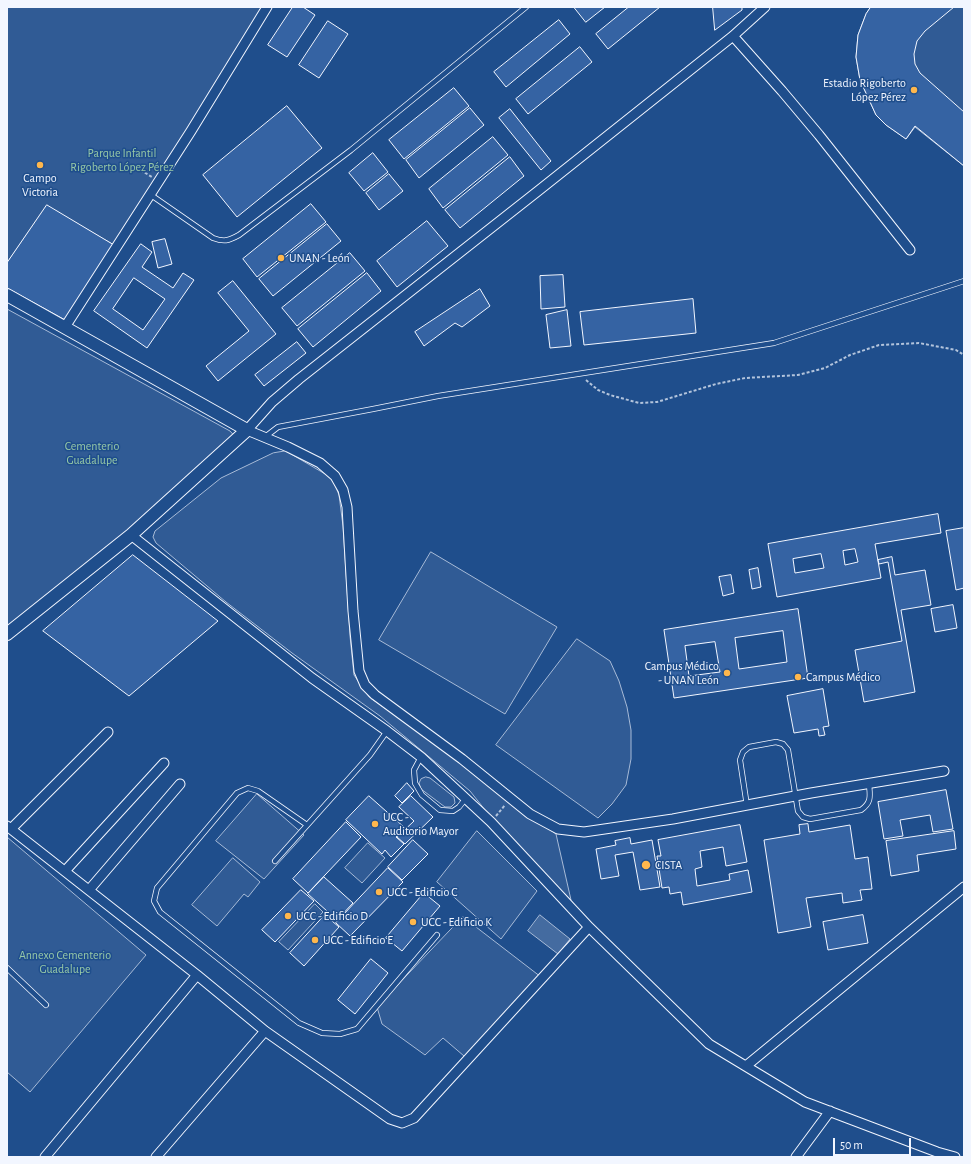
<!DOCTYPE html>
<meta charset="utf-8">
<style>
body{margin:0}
#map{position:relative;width:971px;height:1164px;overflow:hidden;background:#1f4e8c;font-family:"Alegreya Sans",sans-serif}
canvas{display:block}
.frame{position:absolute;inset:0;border:8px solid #f2f6ff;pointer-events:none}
.scale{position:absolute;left:833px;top:1138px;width:78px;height:18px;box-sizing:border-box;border:2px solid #f2f6ff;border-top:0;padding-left:5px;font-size:12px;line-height:14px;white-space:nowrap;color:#f2f6ff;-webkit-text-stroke:3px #1f4e8c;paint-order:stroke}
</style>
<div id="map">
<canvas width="971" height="1164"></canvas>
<div class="frame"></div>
<div class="scale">50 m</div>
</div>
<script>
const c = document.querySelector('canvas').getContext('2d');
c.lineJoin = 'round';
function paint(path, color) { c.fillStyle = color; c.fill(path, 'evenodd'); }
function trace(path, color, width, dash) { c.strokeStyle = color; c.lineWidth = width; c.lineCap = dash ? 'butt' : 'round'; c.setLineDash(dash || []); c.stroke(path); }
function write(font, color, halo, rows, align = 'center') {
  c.font = font + ' "Alegreya Sans",sans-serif'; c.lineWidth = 3; c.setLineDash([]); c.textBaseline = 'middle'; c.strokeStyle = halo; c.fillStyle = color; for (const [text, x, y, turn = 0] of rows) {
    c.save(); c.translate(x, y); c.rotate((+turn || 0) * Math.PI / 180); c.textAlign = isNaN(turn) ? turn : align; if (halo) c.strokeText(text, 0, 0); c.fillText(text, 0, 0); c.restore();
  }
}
const built = new Path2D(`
 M7,7h259l-152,238 -67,-39 -40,57z
 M871,7h93v159l-49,-39 -9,12 -20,-14 -10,-10 -16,-35 -4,-23 2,-22 8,-21z
 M7,309l223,122 8,9 -92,78 -139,109z
 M286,451l46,27 7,17 4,31 7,110 4,39 15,22 70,49 69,55 48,33 15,66 -23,-22 -47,-48 -31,-39 -90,-75 -88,-63 -66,-51 -70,-59 -3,-6 2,-6 66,-53 52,-25z
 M431,552l126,75 -52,87 -126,-74z
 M577,639l33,22 9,20 8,26 4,23v29l-5,26 -14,19 -14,14 -102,-73z
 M426,777l4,1 24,19 1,6 -4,4h-6l-24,-18 -2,-6 2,-4z
 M257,794l47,41 -40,44 -48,-38z
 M477,831l60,60 -36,48 -64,-57z
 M7,837l139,118 -116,137 -23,-20z
 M368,843l17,15 -23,25 -17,-15z
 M233,858l27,24 -12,15 -4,-3 -27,32 -25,-21z
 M315,904l8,8 -35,38 -9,-8z
 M463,917l78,60 -70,85 -28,-24 -18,17 -43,-31 -5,-17z`);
paint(built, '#305b95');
trace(built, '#a8bbd7', 1);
const water = new Path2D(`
 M540,915l30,24 -12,15 -30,-23z`);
paint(water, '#446ba0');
trace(water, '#a8bbd7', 1);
const building = new Path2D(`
 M293,7h10l12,8 -28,42 -19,-12z
 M574,7h31l-19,15z
 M629,7h31l-52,42 -12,-15z
 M713,7h29v3l-27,20z
 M871,7h83l-29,24 -8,10 -3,13 1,10 5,9 44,39v54l-49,-40 -9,13 -20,-14 -10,-10 -16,-35 -4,-23 2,-22 8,-21z
 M559,20l11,14 -64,53 -12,-15z
 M328,21l20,13 -29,44 -20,-13z
 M580,47l12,15 -64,52 -12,-15z
 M454,88l15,18 -65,53 -15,-19z
 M287,106l35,42 -85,69 -34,-42z
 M470,108l14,17 -65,53 -13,-18z
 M510,109l41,52 -10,9 -42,-52z
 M493,137l15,18 -65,53 -14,-19z
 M373,153l15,19 -24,19 -15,-18z
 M510,157l14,19 -64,52 -15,-18z
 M389,174l14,17 -24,19 -13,-17z
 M311,204l15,18 -69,55 -14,-18z
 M47,205l67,40 -47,76 -60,-33v-25z
 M427,221l21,25 -51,41 -20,-26z
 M327,224l14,17 -68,55 -14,-17z
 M165,239l7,25 -14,4 -6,-26z
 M141,244l11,8 -10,15 31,21 10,-15 11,7 -47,68 -53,-37zM134,278l31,21 -22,31 -30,-21z
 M350,253l15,18 -68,55 -15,-18z
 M367,273l14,18 -68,56 -15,-18z
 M563,275l2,32 -24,2 -1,-33z
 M233,281l43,53 -58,47 -12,-15 43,-35 -31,-38z
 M480,289l10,17 -28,21 -7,-4 -31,23 -9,-14z
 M693,299l3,34 -112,12 -4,-33z
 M567,310l4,36 -21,2 -4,-33z
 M297,342l9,11 -42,33 -9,-11z
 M938,514l3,19 -66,11 6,34 -104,19 -9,-53zM855,549l3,13 -13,3 -2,-14zM821,554l3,14 -29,5 -2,-14z
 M964,528v60l-8,2 -10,-59z
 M133,555l85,66 -89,75 -86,-65z
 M892,557l3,18 30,-5 6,35 -30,5 14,82 -51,10 -9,-52 47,-9 -14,-79 -9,2 -1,-4z
 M758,568l3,19 -9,2 -3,-19z
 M731,575l3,18 -11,3 -4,-19z
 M953,605l4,23 -22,4 -4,-23z
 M798,609l10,69 -134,20 -10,-68zM783,631l4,31 -48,7 -4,-31zM715,642l5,30 -31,4 -4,-30z
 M823,689l6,37 -6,1 2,8 -6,1 -1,-7 -24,4 -7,-37z
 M407,783l7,8 -12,12 -7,-7z
 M946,790l7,39 -20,3 -3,-17 -30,5 3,16 -19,3 -6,-37z
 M369,796l36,32 -9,9 8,7 -13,13 -6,-7 -3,4 -36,-34z
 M411,796l22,21 -28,27 -8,-7 17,-16 -15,-14z
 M346,822l15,15 -53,56 -15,-14z
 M808,824l1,8 41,-7 5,34 13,-2 4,32 -12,1 2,10 -19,3 -1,-10 -36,5 5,29 -33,6 -14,-93 36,-6 -1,-9z
 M740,825l7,37 -21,4 -3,-19 -23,4 2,16 -7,2 2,17 33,-6 -1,-6 19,-4 4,22 -69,13 -2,-13 -11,2 -1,-7 -7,1 -5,-32h4l-3,-16z
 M954,831l2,18 -39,6 2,16 -28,5 -5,-35z
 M630,838l1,6 21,-4 8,47 -20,3 -7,-38 -18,3 4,21 -18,3 -5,-30 20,-4 -1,-4z
 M413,840l15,14 -26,26 -14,-13z
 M388,868l15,14 -53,54 -14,-13z
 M324,877l29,26 -16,17 -29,-26z
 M301,890l13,11 -39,41 -13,-12z
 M424,893l16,13 -38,45 -16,-13z
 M325,915l14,12 -35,39 -14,-13z
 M863,915l5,28 -40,7 -5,-28z
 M371,959l17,14 -33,41 -17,-14z`);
paint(building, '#3563a3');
trace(building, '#f2f6ff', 1);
const service = new Path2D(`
 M151,195l62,43c11,4 15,3 26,-3l112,-85 175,-143
 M265,437l13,-10 95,-18 65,-13 336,-53 190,-62
 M421,757l-7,13 1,13 7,12 18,15 13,1 6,-4 7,-9
 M747,806l-7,-46 3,-8 6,-5 27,-5 7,2 5,6 10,61 5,6 7,2 51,-9c11,-8 9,-14 8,-26
 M307,825l-49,-34 -10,-3 -11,5 -80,95 -3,13 6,11 139,111 23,10 18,1 17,-5 80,-94
 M275,861l95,-106 17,-24
 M7,968l39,37`);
const minor = new Path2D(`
 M765,7l-32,29 -195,155 -239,188 -27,23 -25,28 41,17 32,16 15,13 8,14 4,17 6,104 6,60 6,14 10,10 87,64 68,55 28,15 26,3 89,-13 138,-26 133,-22
 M733,36l49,55 37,44 91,115
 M65,327l126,-196 76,-124
 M131,535l181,143 75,53 34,26 70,65 98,105 120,117 96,58 132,50 18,5
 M7,826l190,149 68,56 125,88 12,4 12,-5 175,-191
 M11,829l97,-97
 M65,871l99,-108
 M89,890l91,-106
 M746,1066l218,-179
 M45,1157l152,-182
 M156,1157l109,-126
 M796,1157l34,-46`);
const tertiary = new Path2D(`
 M7,295l240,135 -116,105 -124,99`);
trace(service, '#f2f6ff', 6);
trace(minor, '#f2f6ff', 11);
trace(tertiary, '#f2f6ff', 14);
trace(new Path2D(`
 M132,165l20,12
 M586,380l12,10 12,5 29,8 18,-1 59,-18 29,-6 53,-3 27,-7 25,-13 29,-10 40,-2 37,7 8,5
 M496,816l9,-11`), '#b3c4dc', 2, [3, 2]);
trace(service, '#1f4e8c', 4.5);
trace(minor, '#1f4e8c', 9);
trace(tertiary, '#1f4e8c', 12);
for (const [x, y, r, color] of [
 [914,90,4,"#ffb74d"],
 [40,165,4,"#ffb74d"],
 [281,258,4,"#ffb74d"],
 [727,673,4,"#ffb74d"],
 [798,677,4,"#ffb74d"],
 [375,824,4,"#ffb74d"],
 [646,865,5,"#ffb74d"],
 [379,892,4,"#ffb74d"],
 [288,916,4,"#ffb74d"],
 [413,922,4,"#ffb74d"],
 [315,940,4,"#ffb74d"]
]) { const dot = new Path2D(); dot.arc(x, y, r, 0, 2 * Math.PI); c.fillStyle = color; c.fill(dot); trace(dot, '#1f4e8c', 1.5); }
write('12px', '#f2f6ff', '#1f4e8c', [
 ["Estadio Rigoberto",906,83,"right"],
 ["López Pérez",906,97,"right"],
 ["Campo",40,178,"center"],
 ["Victoria",40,192,"center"],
 ["UNAN - León",289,258],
 ["Campus Médico",719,666,"right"],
 ["- UNAN León",719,680,"right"],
 ["Campus Médico",806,677],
 ["UCC -",383,817],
 ["Auditorio Mayor",383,831],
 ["CISTA",655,865],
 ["UCC - Edificio C",387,892],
 ["UCC - Edificio D",296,916],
 ["UCC - Edificio K",421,922],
 ["UCC - Edificio E",323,940]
], 'left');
write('12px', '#97c8a6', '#1f4e8c', [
 ["Parque Infantil",122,153],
 ["Rigoberto López Pérez",122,167],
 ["Cementerio",92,446],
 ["Guadalupe",92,460],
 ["Annexo Cementerio",65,955],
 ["Guadalupe",65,969]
]);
</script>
